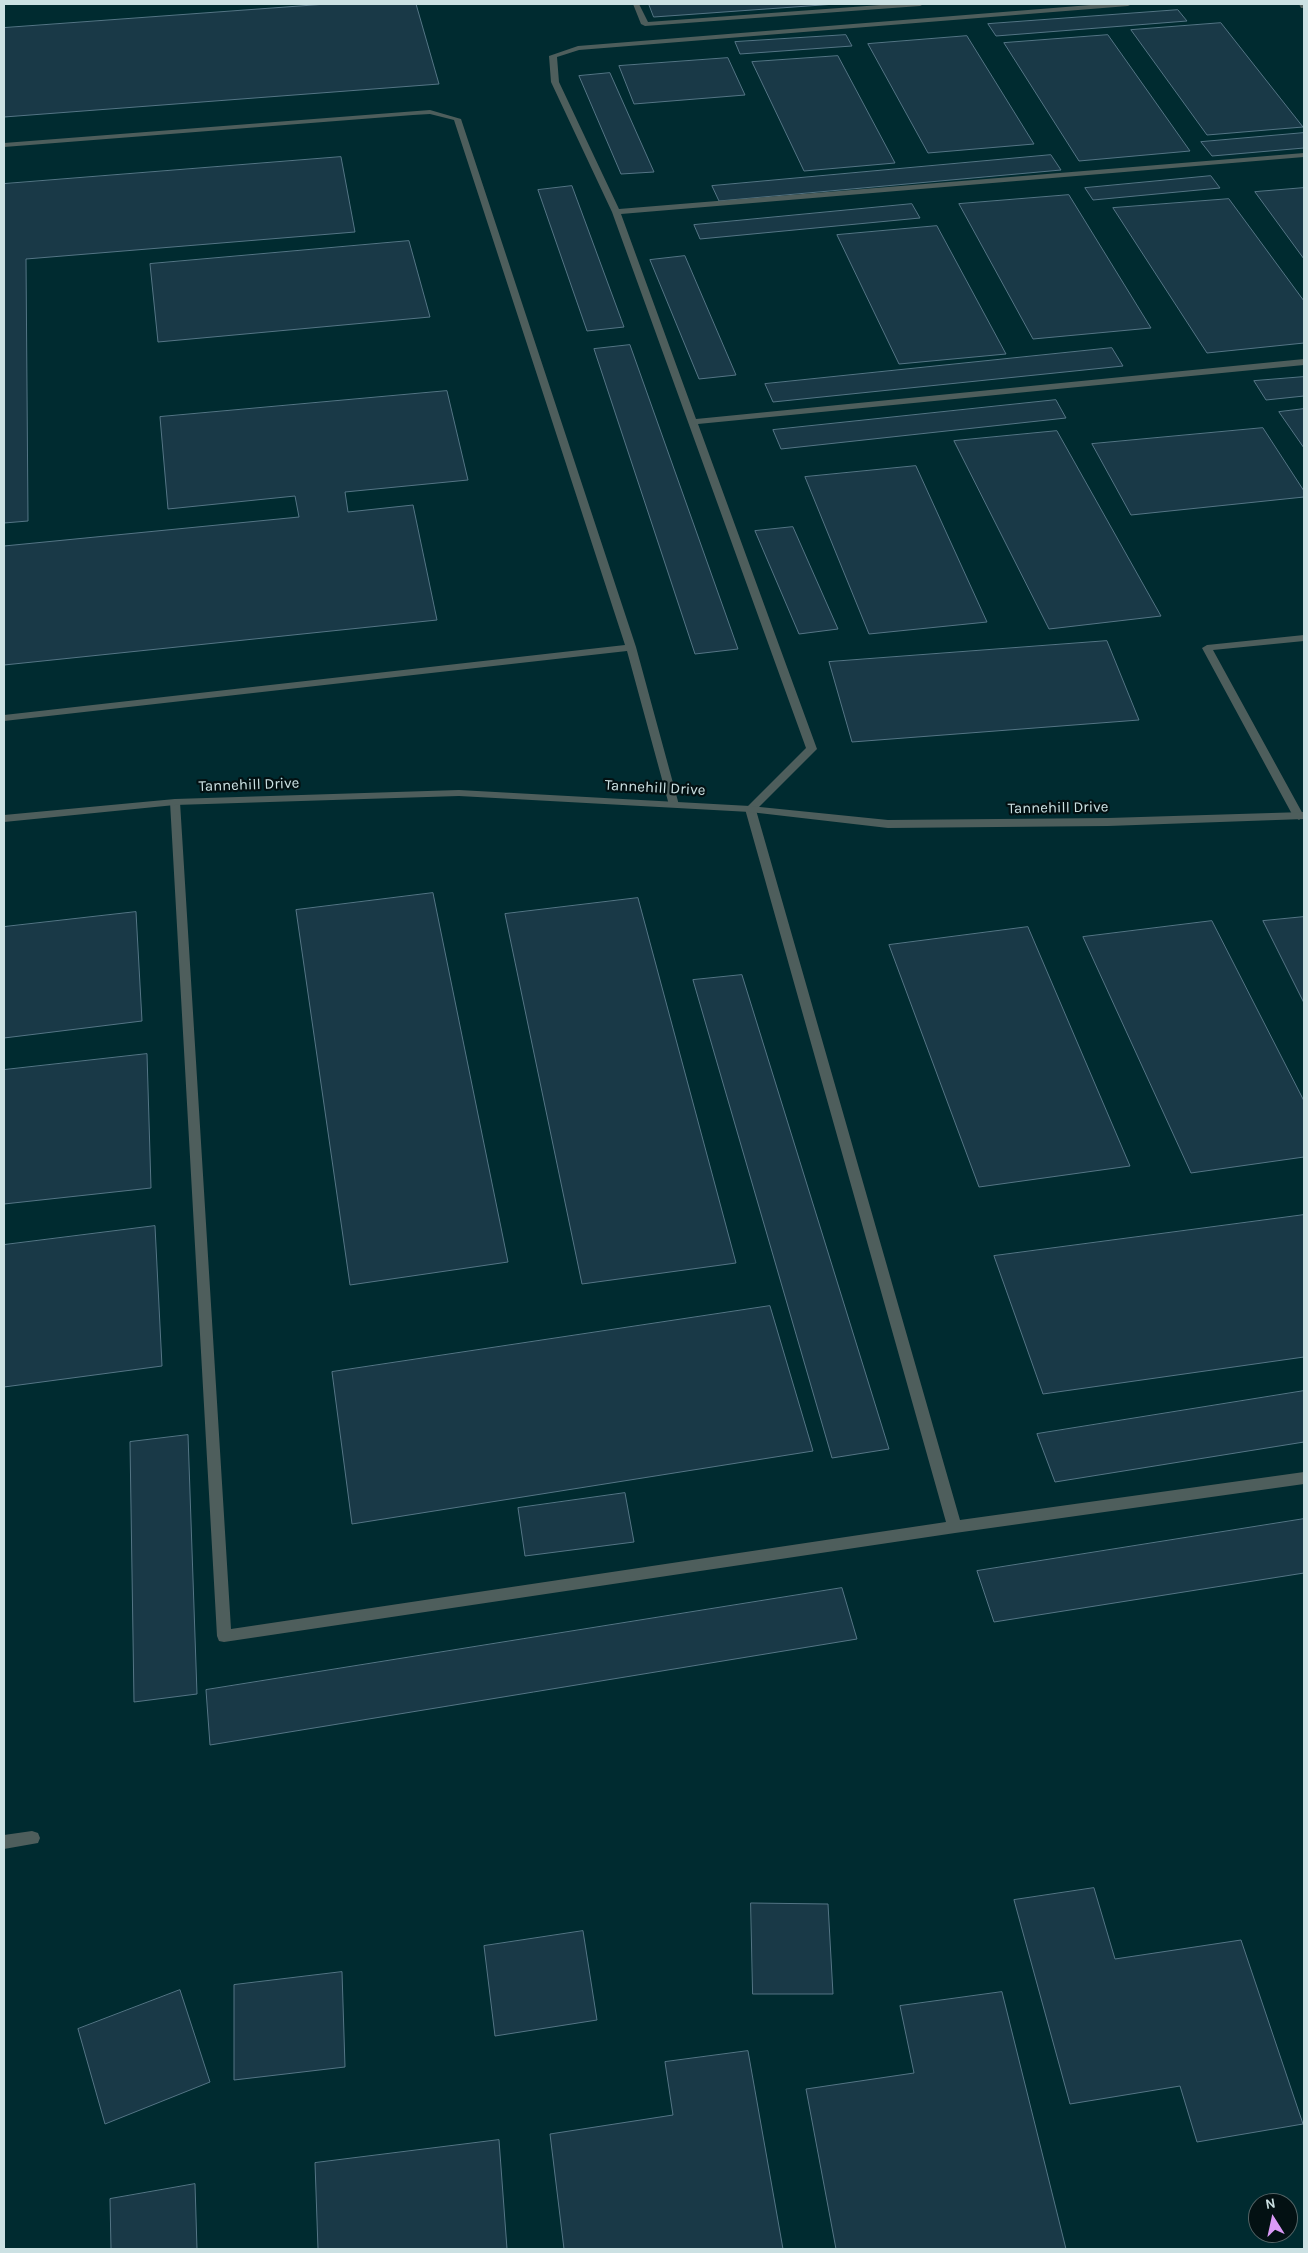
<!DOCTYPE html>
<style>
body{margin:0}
#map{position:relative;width:1308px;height:2253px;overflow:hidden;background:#002b30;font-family:Karla,sans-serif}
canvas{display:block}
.frame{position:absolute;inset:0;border:5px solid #cce1e3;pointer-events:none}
.north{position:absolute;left:1248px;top:2193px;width:50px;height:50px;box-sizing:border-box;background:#031113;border:1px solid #536466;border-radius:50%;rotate:350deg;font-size:14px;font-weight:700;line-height:20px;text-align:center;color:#cce1e3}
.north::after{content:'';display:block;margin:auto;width:18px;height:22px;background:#da9af6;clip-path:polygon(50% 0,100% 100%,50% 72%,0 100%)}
</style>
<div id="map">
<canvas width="1308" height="2253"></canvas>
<div class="frame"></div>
<div class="north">N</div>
</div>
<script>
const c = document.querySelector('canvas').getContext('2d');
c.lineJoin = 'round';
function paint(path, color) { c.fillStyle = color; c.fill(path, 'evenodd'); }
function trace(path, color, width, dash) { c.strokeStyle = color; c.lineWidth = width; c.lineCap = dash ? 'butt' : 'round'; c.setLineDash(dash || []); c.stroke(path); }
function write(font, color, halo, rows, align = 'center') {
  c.font = font + ' Karla,sans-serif'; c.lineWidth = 4.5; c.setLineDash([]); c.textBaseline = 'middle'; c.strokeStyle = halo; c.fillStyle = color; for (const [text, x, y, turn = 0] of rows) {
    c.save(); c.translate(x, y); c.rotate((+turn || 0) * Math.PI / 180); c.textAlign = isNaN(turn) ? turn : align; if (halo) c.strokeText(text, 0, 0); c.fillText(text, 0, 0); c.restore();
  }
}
const building = new Path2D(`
 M327,4h89l23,80 -435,33v-89z
 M649,4h187l-182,13z
 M1178,10l9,11 -191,15 -8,-12z
 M1221,23l82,104 -96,8 -76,-105z
 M846,35l6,11 -112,8 -5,-12z
 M1108,35l82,116 -111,10 -75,-118z
 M967,36l67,108 -106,9 -60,-109z
 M838,56l57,107 -91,8 -52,-109z
 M728,58l17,37 -111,9 -15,-38z
 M610,73l44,99 -33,2 -42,-98z
 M1304,133v15l-92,8 -11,-14z
 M1051,155l10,15 -342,31 -7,-15z
 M341,157l14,75 -329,27 2,262 -24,2v-339z
 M1211,176l9,12 -127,12 -8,-12z
 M572,186l52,141 -37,4 -49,-141z
 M1304,188v71l-49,-67z
 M1069,195l82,133 -118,11 -74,-135z
 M1229,199l75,102v42l-97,10 -94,-145z
 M912,204l8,14 -220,21 -6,-14z
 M937,226l69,128 -107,10 -62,-129z
 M409,241l21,76 -272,25 -8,-78z
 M685,256l51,119 -37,4 -49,-119z
 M630,345l108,304 -43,5 -101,-305z
 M1112,348l11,18 -350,36 -8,-18z
 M1304,377v19l-38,4 -12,-19z
 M447,391l21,89 -123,12 3,20 65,-7 24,115 -433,45v-119l295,-29 -4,-21 -127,13 -8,-92z
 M1056,400l10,18 -285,31 -8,-19z
 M1304,409v39l-25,-36z
 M1263,428l41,63v6l-173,18 -39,-71z
 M1057,431l104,185 -112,13 -95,-188z
 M916,466l71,156 -118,12 -64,-157z
 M793,527l45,102 -39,5 -44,-103z
 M1107,641l32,79 -287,22 -23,-80z
 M433,893l75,369 -158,23 -54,-375z
 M638,898l98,365 -154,21 -77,-370z
 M136,912l6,109 -138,17v-111z
 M1304,917v86l-41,-82z
 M1212,921l92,180v56l-113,16 -108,-236z
 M1028,927l102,239 -151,21 -90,-242z
 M742,975l147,474 -57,9 -139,-478z
 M147,1054l4,134 -147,16v-134z
 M1304,1215v142l-261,37 -49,-138z
 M155,1226l7,140 -158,21v-142z
 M770,1306l43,145 -461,73 -20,-152z
 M1304,1391v51l-249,40 -18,-48z
 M188,1435l9,259 -63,8 -4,-260z
 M625,1493l9,49 -109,14 -7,-48z
 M1304,1519v54l-310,49 -17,-51z
 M842,1588l15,51 -647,106 -4,-55z
 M1094,1888l21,71 126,-19 62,184 -106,18 -17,-56 -110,18 -56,-204z
 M751,1903l77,1 5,90h-80z
 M583,1931l14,89 -102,16 -11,-90z
 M342,1972l3,95 -111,13v-95z
 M180,1990l30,92 -105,42 -27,-95z
 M1002,1992l64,257h-230l-30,-160 108,-16 -14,-67z
 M748,2051l35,198h-219l-14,-115 123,-19 -8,-53z
 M499,2140l8,109h-189l-3,-86z
 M195,2184l2,65h-86l-1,-50z`);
paint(building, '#193947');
trace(building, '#547585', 1);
paint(new Path2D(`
 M633,4h6l9,18 246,-18h30l-4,2 -275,20 -4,-2z
 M1103,4h29l-4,2 -549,44 -22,7 2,25 60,127 685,-56v4l-683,57 75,205 608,-60v6l-606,59 119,325 -61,61 204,710 344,-48v12l-349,49 -731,109 -5,-1 -2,-5 -47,-834 5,-3 5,3 51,827 715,-107 -201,-713 61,-61 -194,-536 -61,-130 -2,-26 29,-10z
 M430,110l31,9 175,528 43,158 -1,2h-8l-1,-2 -42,-154 -623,70v-6l621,-70 -171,-525 -24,-6 -17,1 -409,32v-4z
 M1304,635v6l-91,9 91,166 -5,4 -6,-4 -91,-168 5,-3z
 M32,1831l6,2 2,5 -2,5 -34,6v-14z`), '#4e5e5c');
paint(new Path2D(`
 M1299,4h5v4h-3z
 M459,790l291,16 138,14 220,-2 196,-6v7l-196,7 -220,2 -138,-16 -291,-16 -284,9 -171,17v-7l171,-16z`), '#4e5e5c');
write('15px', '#cce1e3', '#031113', [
 ["Tannehill Drive",249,785,-2],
 ["Tannehill Drive",655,788,3],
 ["Tannehill Drive",1058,808,-1]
]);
</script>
